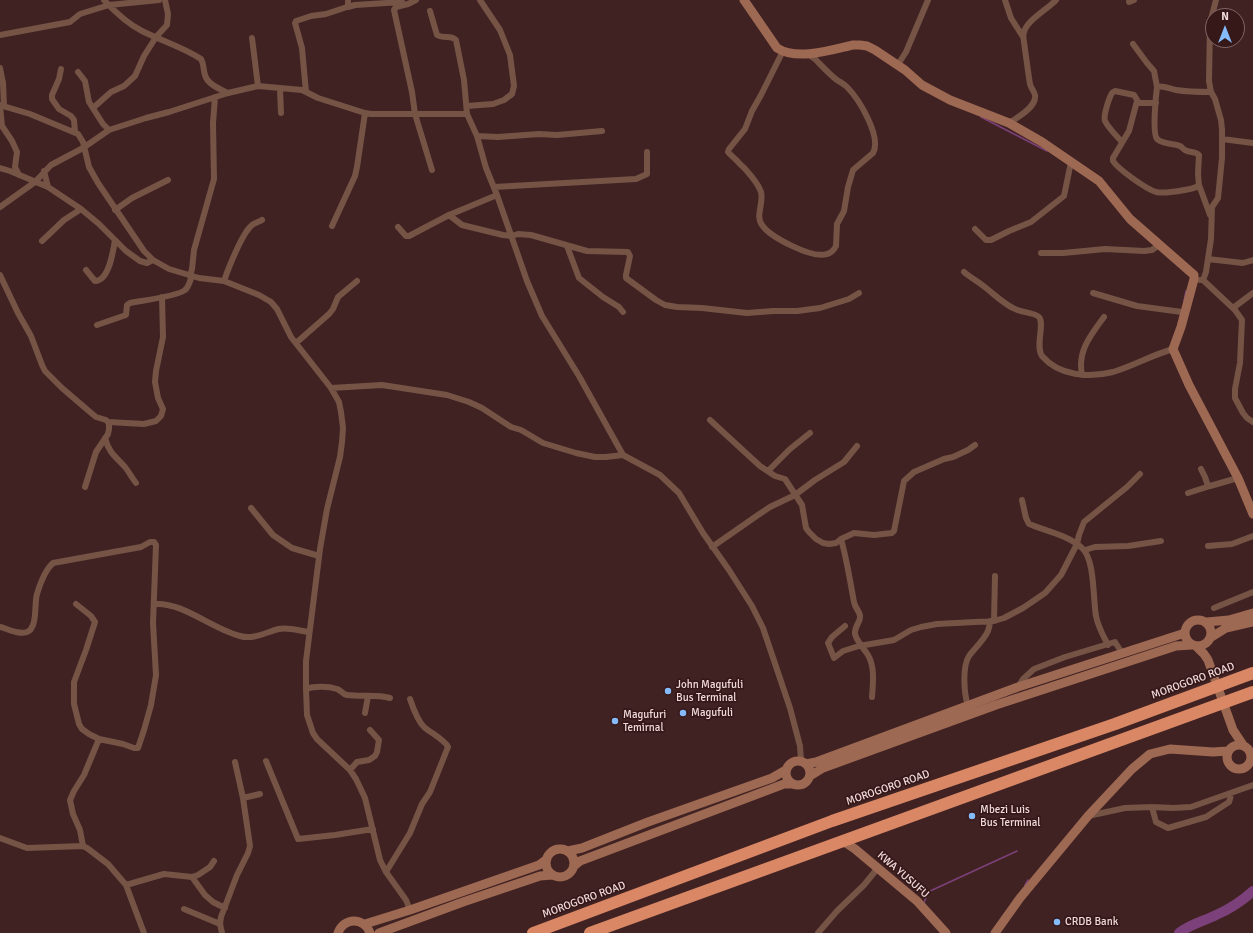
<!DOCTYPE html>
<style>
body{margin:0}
#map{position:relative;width:1253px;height:933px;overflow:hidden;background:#412223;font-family:Signika,sans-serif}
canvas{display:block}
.north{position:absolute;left:1205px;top:8px;width:40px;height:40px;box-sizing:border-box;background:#361819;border:1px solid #806666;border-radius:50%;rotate:0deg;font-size:11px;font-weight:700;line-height:16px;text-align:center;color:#f0dbda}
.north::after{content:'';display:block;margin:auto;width:14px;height:18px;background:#85bbfb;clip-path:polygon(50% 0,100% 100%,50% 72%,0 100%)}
</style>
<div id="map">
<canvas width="1253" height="933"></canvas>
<div class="north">N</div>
</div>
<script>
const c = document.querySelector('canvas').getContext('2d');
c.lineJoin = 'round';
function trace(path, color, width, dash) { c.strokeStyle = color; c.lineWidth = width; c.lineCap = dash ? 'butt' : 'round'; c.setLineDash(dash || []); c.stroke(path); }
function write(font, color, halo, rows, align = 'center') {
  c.font = font + ' Signika,sans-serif'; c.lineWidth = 3.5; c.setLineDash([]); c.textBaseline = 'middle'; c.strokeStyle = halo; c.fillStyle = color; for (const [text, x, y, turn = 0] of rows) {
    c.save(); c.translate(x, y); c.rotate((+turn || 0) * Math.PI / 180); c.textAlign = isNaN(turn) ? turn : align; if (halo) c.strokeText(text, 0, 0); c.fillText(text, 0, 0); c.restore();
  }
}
trace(new Path2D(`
 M981,117l66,34
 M1184,301l2,-10
 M1025,885l3,-5
 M924,903l4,-11 89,-41`), '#7c417a', 1.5);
trace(new Path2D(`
 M1179,933c13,-10 23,-11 37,-18 14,-6 26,-14 37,-24`), '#7c417a', 10);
trace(new Path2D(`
 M104,0c11,12 24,24 38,31 20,10 41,16 59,28 3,5 2,10 4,16 2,9 15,14 23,18
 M416,0l-8,4 -12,3 -2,3 18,82 3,22 17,56
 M1005,0l6,18 12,19
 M1129,2l5,-2
 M348,7l7,-2 47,-3
 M430,11l7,24c7,4 14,0 19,5l8,40 3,34 10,22 9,32 11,27 30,86 15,35 37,60 44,79 37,20 19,18 24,40 26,37 23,36 11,22 27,80 10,38 1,15
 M0,35l70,-13 10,-8 29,-9 50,-5
 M252,38l6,48
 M1133,44l14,19 7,8 3,16
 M783,51l-22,44 -9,16 -7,18 -16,20 -1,3c3,4 8,7 11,11 7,6 19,20 22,29 3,11 -6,24 1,33 8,12 50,34 65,29 4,-1 7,-4 9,-8l1,-22 7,-13 4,-24 5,-17 20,-17c9,-16 -14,-54 -26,-66 -3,-3 -7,-5 -10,-7 -8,-6 -15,-14 -22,-21l-7,-5
 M897,66l9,-14 22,-52
 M0,68l3,15 1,23
 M61,69l-2,10 -7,16v4l7,10 12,7 3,4 1,12
 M78,72l7,9 4,21 14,22 6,6
 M280,89l1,24
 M306,92l-4,-44 -7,-25 1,-2 15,-5 15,-2 21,-7 1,-2v-5
 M1137,101l-8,30 -16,27v3c5,8 33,28 43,31 8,2 35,-2 43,-6l-1,-12 1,-19c-4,-4 -10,-2 -14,-5 -2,-1 -3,-3 -5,-4 -7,-3 -16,-1 -23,-7 -5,-6 -1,-44 0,-52 6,-2 13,2 19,3 12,2 23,2 35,2
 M0,105l30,9 48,20 5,8 6,25 9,16 46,68 9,9 16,9 30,9 25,3 35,14 12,7 6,7 14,28 40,51 8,14 2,10 2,16 -1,14 -2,15 -13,52 -7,40 -14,112v28l1,26 6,18 4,6 33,31 6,9 9,19 15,62 6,12 20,28 4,10
 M0,106l2,20 10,15 5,11 -2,15 4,8
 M467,106l26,-2 11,-4 8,-6 2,-8 -4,-31 -10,-25 -20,-30
 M93,108l18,-16 13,-6 11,-10 9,-20 12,-19 11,-12 1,-11 -3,-14
 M1009,123c8,-5 28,-16 26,-28 -1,-4 -4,-7 -5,-11 -2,-11 -3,-22 -5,-34 0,-5 -3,-13 -1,-18 3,-12 24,-23 32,-32
 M477,136l21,1 41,-3 18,1 45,-4
 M1222,139l31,4
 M1122,142c-5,-6 -13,-13 -17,-21 -2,-5 4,-23 7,-28l3,-2 19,4 5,8h17
 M0,168l10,3 38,16 33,22 18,15 27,27 14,10 7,2 6,-3
 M44,171l4,16
 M1199,185l11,30
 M494,187l142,-8 11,-5v-22
 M0,207l35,-25 16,-17 32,-17 26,-18 37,-12 23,-6 59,-19 30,-7 44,4 16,8 47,15 6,1h96
 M115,210l17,-12 36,-18
 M449,215l13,10 41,10 9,1 6,-2 13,1 56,16 41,1 2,4 -4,19v3l30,22 9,5 12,2 25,1 45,5 26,-2h24l23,-3 29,-9 10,-6
 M332,226l23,-50 2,-9 8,-54
 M398,227l8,9h3l40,-21 48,-20
 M975,229l11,11h5l18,-9 22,-9 33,-26 7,-34
 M42,241l22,-21 17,-11
 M567,246l12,32 24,19 16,10 4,5
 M1041,253h22l42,-4 39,2 8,-1 7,-5
 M1208,259l35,4 10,-3
 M86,270l9,11c14,0 18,-29 20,-41
 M964,272c7,6 15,10 22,16 9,7 17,15 27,20 8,5 21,4 26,9 6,7 -4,29 3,39 17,20 47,22 71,16 20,-6 39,-17 60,-23
 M0,275l18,38 13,23 11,29 3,6 17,17 28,24 6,5 10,3 3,3v6l-1,5 -12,18 -11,35
 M190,276l2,-7 2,-19 20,-71 -1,-56 2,-26
 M1200,280h3l32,30 7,10 -2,43 -5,26v9l8,15 4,5 6,4
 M1203,280l3,-8 5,-33 1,-32 6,-9 4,-40v-29l-1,-9 -6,-21 -4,-7 -2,-11 1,-58 6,-23
 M224,281c4,-12 18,-47 27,-55 3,-3 8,-4 11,-6
 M1093,293l44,13 45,6 2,2
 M1233,308l20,-15
 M97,325l29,-10 1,-10 3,-2c10,-2 49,-7 55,-13 4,-3 5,-10 7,-14
 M296,343l33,-29 4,-5 5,-12 19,-16
 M1082,375c-5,-24 9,-40 22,-58
 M331,388l51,-3 65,10 22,7 13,6 29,19 10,3 22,13 33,10 19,4h11l17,-2
 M710,420l50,46 15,10 10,3 17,26 4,23 3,4 7,7 7,4 6,1 7,-1 5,-4 13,-6 20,2 18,-2 2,-2 10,-50 10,-9 30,-13 9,-2 15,-7 7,-5
 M108,422l36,2 12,-3 5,-5 2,-7 -5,-11 -3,-16 1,-11 7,-34 -1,-40
 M105,438c4,15 10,18 20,29 4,5 7,11 11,16
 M1201,469l4,8 3,9
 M768,471l22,-22 20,-16
 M1188,493l22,-7 28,-8
 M1022,500l4,18 3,6c17,7 39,11 53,24 13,11 11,52 14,68 2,11 7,19 12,29
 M251,508l22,27 19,13 27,8
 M841,539c6,21 9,42 13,63 1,6 6,10 6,14 1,6 -6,10 -5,18 2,8 8,13 13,21 7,12 5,28 4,42
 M1208,546l24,-2 21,-8
 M712,547l46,-32 12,-8 25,-12 20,-15 29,-18 13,-16
 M1085,550l10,-3 33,-1 33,-5
 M155,604c28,-2 57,25 85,32 14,4 26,-4 39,-7 9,-2 21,2 30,3
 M1214,608l39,-16
 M994,621l1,-45
 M845,626l-13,11 -4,6 6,15 9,-7 16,-5 35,-6 17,-10 10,-3 16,-3 57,-3 10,-3 19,-10 22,-15 16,-18 16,-31 2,-9 5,-13 43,-35 13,-13
 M0,627c8,2 19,8 27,5 11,-4 7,-29 10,-38 3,-10 8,-24 16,-31l88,-16 9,-5h4l2,3 -3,78 3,52 -5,30 -7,25 -6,18h-4l-11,-4 -24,-5 -10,-5 -7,-5 -3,-5 -5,-20v-22l12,-32 9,-28 -4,-6 -15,-12
 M1018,687l5,-8 11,-10 31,-12 50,-15 7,11
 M306,689c8,-3 22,-3 31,0 4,1 5,5 10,6 15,2 29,-1 43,3
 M968,706c-4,-12 -6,-39 1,-50 6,-8 15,-16 19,-25 1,-3 2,-7 2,-10
 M365,713l3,-17
 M99,739l-15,36 -10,16 -4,9 3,14 7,16 3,16 4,2 21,16 18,21 18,48
 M266,761l32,78 37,-4 38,-6
 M350,770l7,-8 12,-2 6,-4 2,-4 2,-12 -9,-10
 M243,798l17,-4
 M1152,807l4,15 12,6 38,-11 23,-15 1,-3 1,-5
 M1088,816l37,-8 27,-1 21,1 18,-1 62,-22
 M0,838l27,10 56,-2
 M386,872l24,-39 12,-29 8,-12 18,-45c-3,-7 -17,-14 -24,-20 -7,-7 -11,-19 -14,-28
 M192,877l13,18 8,7 12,6
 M126,885l38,-11 28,3 6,-2 12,-8 4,-6
 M184,909l36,15
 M222,933l-2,-9 1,-7 16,-42 11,-22 2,-7 -7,-48 -8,-36
 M818,933l19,-22 27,-26 13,-16`), '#755446', 6);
trace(new Path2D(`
 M744,0l33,48c20,13 54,2 76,-3h7l7,1 8,4 30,20 17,15 28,15 59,23 33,19 57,39 31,38 64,56v4l-13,48 -8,22 16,36 49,93 15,36
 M1185 633a13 13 0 1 1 26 0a13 13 0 1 1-26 0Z
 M1207,622l22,-2 24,-7
 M1210,638l16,-10 27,-6
 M1196,646l8,8 4,6 25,70 10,15
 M1227 757a12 12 0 1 1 24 0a12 12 0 1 1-24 0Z
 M786 773a12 12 0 1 1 24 0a12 12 0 1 1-24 0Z
 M806,764l10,-2 202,-75 167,-54
 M810,776l13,-8 173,-63 180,-59 16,-1
 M841,842l5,1 9,6 62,52 29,32
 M546 863a14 14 0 1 1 28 0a14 14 0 1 1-28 0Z
 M568,851l14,-3 66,-26 124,-44 14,-8
 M574,866l6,-5 204,-77h8
 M365,924l45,-14 129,-45 7,-5
 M338,933c6,-16 26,-16 32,0
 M379,933l84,-31 77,-26 12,-1
 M995,933l25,-35 68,-82 44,-47 18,-15 20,-5 43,3 15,-1`), '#9e6953', 9);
trace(new Path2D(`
 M533,933l299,-112 283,-97 138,-51
 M590,933l663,-241`), '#d98764', 12);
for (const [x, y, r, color] of [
 [668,691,4,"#85bbfb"],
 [683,713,4,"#85bbfb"],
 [615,721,4,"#85bbfb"],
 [972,816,4,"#85bbfb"],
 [1057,922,4,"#85bbfb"]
]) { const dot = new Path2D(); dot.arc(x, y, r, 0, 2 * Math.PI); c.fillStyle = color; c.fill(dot); trace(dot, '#361819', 1.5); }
write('11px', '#f0dbda', '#361819', [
 ["MOROGORO ROAD",1193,681,-20],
 ["MOROGORO ROAD",888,788,-19],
 ["KWA YUSUFU",903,875,41],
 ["MOROGORO ROAD",584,900,-20]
]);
write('11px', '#f0dbda', '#361819', [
 ["John Magufuli",676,685],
 ["Bus Terminal",676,698],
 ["Magufuli",691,713],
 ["Magufuri",623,715],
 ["Temirnal",623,728],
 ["Mbezi Luis",980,810],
 ["Bus Terminal",980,823],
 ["CRDB Bank",1065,922]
], 'left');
</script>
